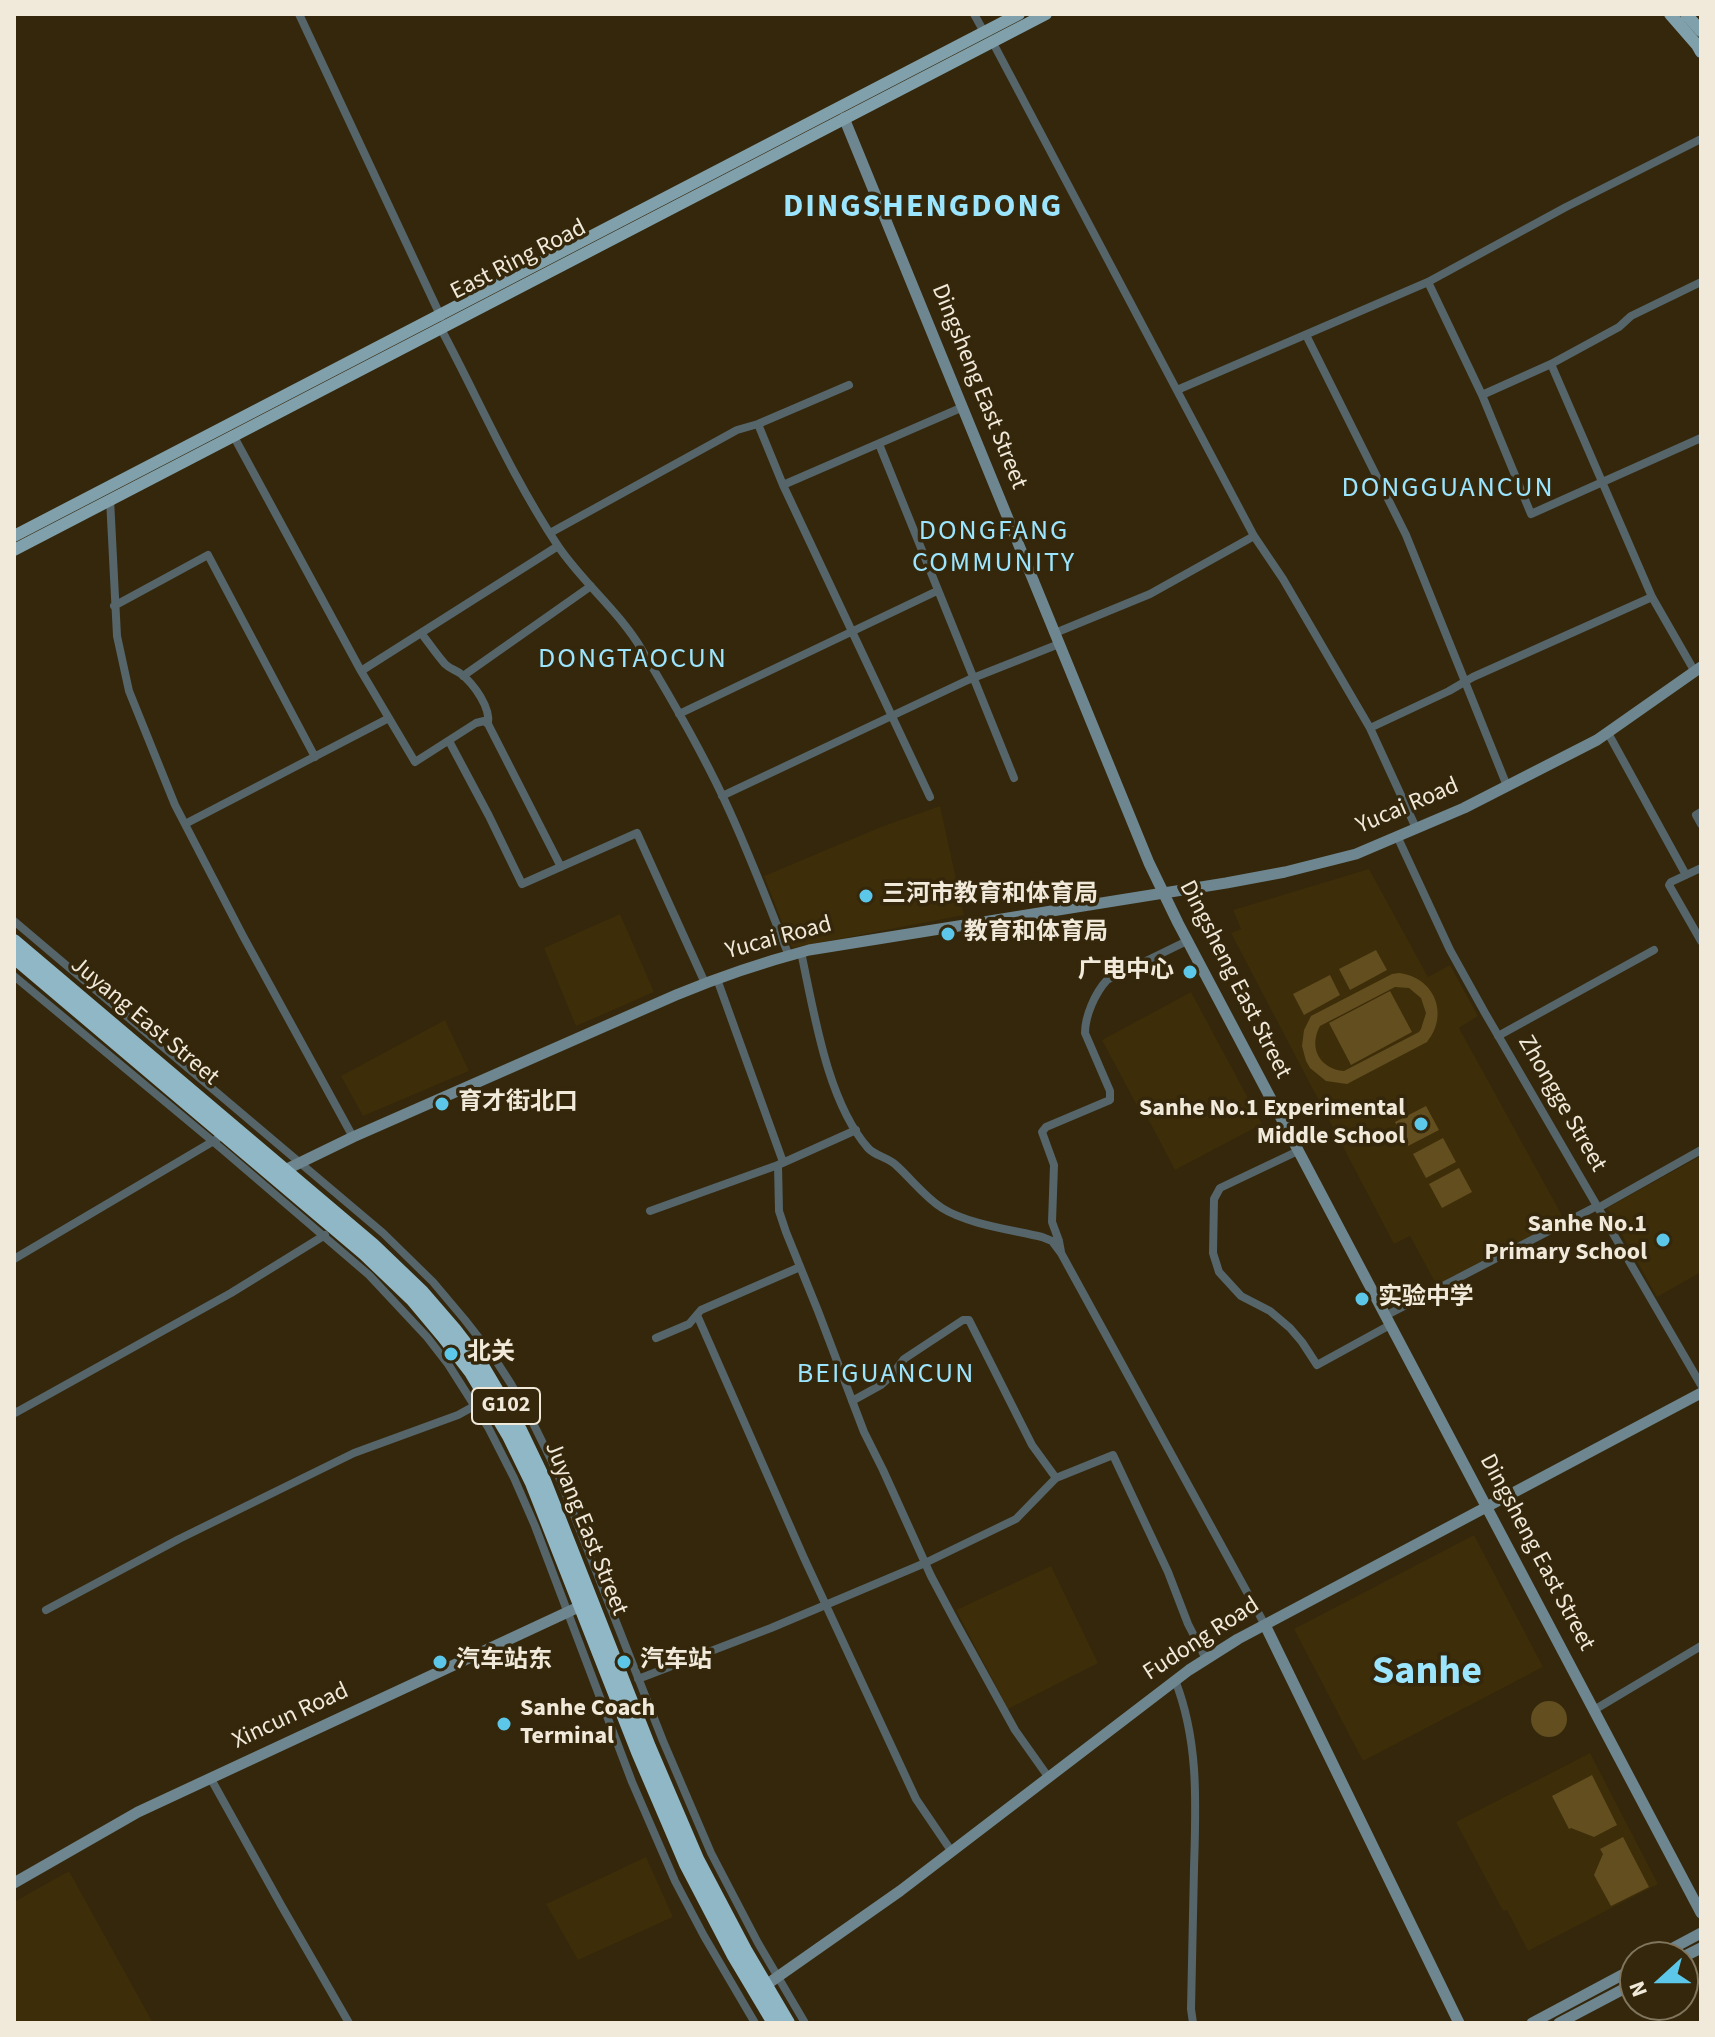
<!DOCTYPE html>
<meta charset="utf-8">
<style>
body{margin:0}
#map{position:relative;width:1715px;height:2037px;overflow:hidden;background:#34270b;font-family:"Source Sans 3",sans-serif}
canvas{display:block}
.frame{position:absolute;inset:0;border:16px solid #f1e9d9;pointer-events:none}
.north{position:absolute;left:1619px;top:1941px;width:80px;height:80px;box-sizing:border-box;background:#34270b;border:2px solid #80755d;border-radius:50%;rotate:249deg;font-size:22px;font-weight:700;line-height:32px;text-align:center;color:#f1e9d9}
.north::after{content:'';display:block;margin:auto;width:28px;height:36px;background:#5cc7e8;clip-path:polygon(50% 0,100% 100%,50% 72%,0 100%)}
</style>
<div id="map">
<canvas width="1715" height="2037"></canvas>
<div class="frame"></div>
<div class="north">N</div>
</div>
<script>
const c = document.querySelector('canvas').getContext('2d');
c.lineJoin = 'round';
function paint(path, color) { c.fillStyle = color; c.fill(path, 'evenodd'); }
function trace(path, color, width, dash) { c.strokeStyle = color; c.lineWidth = width; c.lineCap = dash ? 'butt' : 'round'; c.setLineDash(dash || []); c.stroke(path); }
function write(font, color, halo, rows, align = 'center') {
  c.font = font + ' "Source Sans 3","Noto Sans SC",sans-serif'; c.lineWidth = 7; c.setLineDash([]); c.textBaseline = 'middle'; c.strokeStyle = halo; c.fillStyle = color; for (const [text, x, y, turn = 0] of rows) {
    c.save(); c.translate(x, y); c.rotate((+turn || 0) * Math.PI / 180); c.textAlign = isNaN(turn) ? turn : align; if (halo) c.strokeText(text, 0, 0); c.fillText(text, 0, 0); c.restore();
  }
}
paint(new Path2D(`
 M940,806l24,109 -172,33 -28,-72 117,-49z
 M1369,869l59,108 22,-12 28,51 -19,12 105,191 -127,67 -27,-50 -16,8 -163,-311 10,-4 -8,-19z
 M620,914l34,78 -78,34 -32,-78z
 M1191,992l71,132 -87,46 -30,-57 -3,2 -40,-75z
 M445,1020l24,51 -106,45 -22,-40z
 M1701,1156v116l-44,25 -50,-89z
 M1474,1535l69,132 -180,94 -69,-132z
 M1051,1566l47,97 -90,46 -52,-99z
 M1590,1753l68,131 -130,67 -21,-41 -4,1 -47,-89z
 M646,1857l27,60 -95,43 -32,-56z
 M69,1871l84,152h-139v-121z`), '#3d2d08');
paint(new Path2D(`
 M1376,950l11,20 -37,20 -11,-21z
 M1399,973c35,4 51,41 28,69l-80,42 -21,-3 -16,-13 -4,-7 -4,-15 2,-16 7,-14 81,-42zM1395,987l14,1 12,10 5,15 -5,16 -2,3 -75,39c-24,-2 -36,-23 -24,-45z
 M1330,975l10,20 -36,20 -11,-21z
 M1390,991l22,41 -61,33 -22,-42z
 M1426,1106l13,24 -31,16 -13,-24z
 M1443,1138l13,24 -30,16 -13,-24z
 M1459,1168l13,24 -30,16 -13,-24z
 M1531 1719a18 18 0 1 1 36 0a18 18 0 1 1-36 0Z
 M1592,1775l25,50 -23,12 -23,-9 -2,1 -17,-33z
 M1623,1837l26,50 -38,19 -17,-31 9,-21 -3,-5z`), '#634e1f');
trace(new Path2D(`
 M299,14l142,303
 M974,14l10,18
 M992,41l262,495 29,43 87,149 46,100
 M1428,282l54,113 49,119 170,-76
 M440,327c39,73 72,150 118,219 25,37 61,65 84,104 29,48 58,98 82,149 24,51 44,104 65,157
 M1306,335l100,200 101,251
 M1551,364l101,233 43,75
 M1177,390l251,-108 138,-75 135,-68
 M1482,395l69,-31 68,-37 12,-11 70,-34
 M758,424l25,61 147,312
 M233,435l128,236 54,91 61,-39 8,-2 4,3 73,143
 M879,444l135,334
 M783,485l180,-78
 M110,499l7,137 12,55 46,114 68,131 110,201
 M550,533l187,-103 21,-6 91,-39
 M114,606l94,-51 107,202
 M421,633c8,10 15,21 24,31 5,5 11,6 16,10 13,10 30,34 27,50
 M1055,633l95,-39 104,-58
 M361,671l197,-125
 M463,676l128,-90
 M679,714l258,-123
 M1370,728l79,-37 24,-14 179,-80
 M1608,733l78,142
 M449,741l40,75 33,68 115,-51 68,150
 M722,796l246,-116 91,-36
 M1701,812l-5,3 5,9
 M185,824l204,-106
 M1397,836l53,114 35,63 216,372
 M1701,868l-30,14 -2,3 32,56
 M14,921l369,312 50,49 32,38 28,36 18,28 22,39 24,49 106,269 48,112 47,90 47,80
 M801,952c13,60 26,149 67,196 8,9 21,9 30,19 15,14 27,30 44,41 25,16 71,22 100,29l10,4 9,12 204,372
 M14,976l208,173 147,126 58,62 21,27 40,63 26,51 21,48 97,256 43,99 29,55 51,87
 M717,979l66,183
 M1498,1036l156,-86
 M1298,1151l-78,37 -6,11 -1,54 6,19 22,24 29,15 20,17 12,14 15,23 73,-40
 M778,1165l1,46 7,21 32,79 46,121 19,38 48,106 25,47 59,107 34,48
 M1598,1208l103,-58
 M650,1211l128,-46 78,-35
 M1061,1252l-2,-11 -7,-19 2,-57 -12,-33 4,-5 64,-27v-9l-25,-58c0,-17 10,-40 22,-53l80,-39
 M14,1259l203,-120
 M697,1315l107,243 112,241 36,53
 M1385,1316l212,-110
 M656,1338l33,-14 12,-14 99,-43
 M852,1401l29,-16 11,-10 12,-16 59,-39h6l63,125 24,33
 M14,1411l1,2 216,-120 94,-58
 M46,1610l133,-71 175,-86 104,-38 20,-11
 M638,1679l133,-51 154,-65 91,-44 40,-41 57,-23 55,117 20,52 18,35
 M1175,1680c24,61 21,124 19,188 -1,47 -2,94 -3,141l2,14
 M1594,1710l107,-64
 M211,1779l70,126 68,118`), '#55656a', 8);
trace(new Path2D(`
 M844,118l305,745 29,60 523,990
 M285,1170l68,-33 323,-142c43,-18 88,-33 133,-45l417,-67 59,-11 71,-18 108,-46 133,-68 104,-73
 M1265,1625l194,398
 M14,1883l124,-71 447,-208
 M1656,1957l45,-24
 M1683,1957l18,-9
 M766,1985l134,-94 289,-221 49,-31 463,-246
 M1532,2023l103,-55
 M1559,2023l76,-40`), '#6e868f', 11);
trace(new Path2D(`
 M1670,14l27,31 4,7
 M1686,14l15,17
 M14,536l1005,-522
 M14,550l1032,-536`), '#80a0ab', 12);
trace(new Path2D(`
 M14,941l359,304 49,47 32,37 27,35 39,66 23,48 106,269 48,112 48,91 43,73
 M14,957l351,297 48,46 31,37 27,35 38,64 23,47 106,269 48,112 48,92 40,67`), '#90b7c5', 14);
for (const [x, y, r, color] of [
 [866,896,8,"#5cc7e8"],
 [948,934,8,"#5cc7e8"],
 [1190,972,8,"#5cc7e8"],
 [442,1104,8,"#5cc7e8"],
 [1421,1124,8,"#5cc7e8"],
 [1663,1240,8,"#5cc7e8"],
 [1362,1299,8,"#5cc7e8"],
 [451,1354,8,"#5cc7e8"],
 [440,1662,8,"#5cc7e8"],
 [624,1662,8,"#5cc7e8"],
 [504,1724,8,"#5cc7e8"]
]) { const dot = new Path2D(); dot.arc(x, y, r, 0, 2 * Math.PI); c.fillStyle = color; c.fill(dot); trace(dot, '#34270b', 3); }
for (const [x, y, w] of [
 [506,1406,68]
]) { const box = new Path2D(); box.roundRect(x - w / 2, y - 18, w, 36, 6); c.fillStyle = '#34270b'; c.fill(box); trace(box, '#f1e9d9', 2); }
write('bold 22px', '#f1e9d9', null, [
 ["G102",506,1406]
]);
write('24px', '#f1e9d9', '#34270b', [
 ["East Ring Road",519,261,-27],
 ["Dingsheng East Street",978,387,68],
 ["Yucai Road",1408,807,-23],
 ["Yucai Road",779,939,-15],
 ["Dingsheng East Street",1234,980,63],
 ["Juyang East Street",144,1022,40],
 ["Zhongge Street",1561,1104,60],
 ["Juyang East Street",585,1529,68],
 ["Dingsheng East Street",1536,1553,62],
 ["Fudong Road",1202,1640,-33],
 ["Xincun Road",291,1717,-25]
]);
write('bold 24px', '#f1e9d9', '#34270b', [
 ["三河市教育和体育局",882,896],
 ["教育和体育局",964,934],
 ["广电中心",1174,972,"right"],
 ["育才街北口",458,1104],
 ["Sanhe No.1 Experimental",1405,1110,"right"],
 ["Middle School",1405,1138,"right"],
 ["Sanhe No.1",1647,1226,"right"],
 ["Primary School",1647,1254,"right"],
 ["实验中学",1378,1299],
 ["北关",467,1354],
 ["汽车站东",456,1662],
 ["汽车站",640,1662],
 ["Sanhe Coach",520,1710],
 ["Terminal",520,1738]
], 'left');
c.letterSpacing = '2px';
write('28px', '#9ce5fe', '#34270b', [
 ["DONGGUANCUN",1448,490],
 ["DONGFANG",994,533],
 ["COMMUNITY",994,565],
 ["DONGTAOCUN",633,661],
 ["BEIGUANCUN",886,1376]
]);
c.letterSpacing = '0px';
c.letterSpacing = '2px';
write('bold 32px', '#9ce5fe', '#34270b', [
 ["DINGSHENGDONG",923,209]
]);
c.letterSpacing = '0px';
write('bold 40px', '#9ce5fe', '#34270b', [
 ["Sanhe",1427,1674]
]);
</script>
